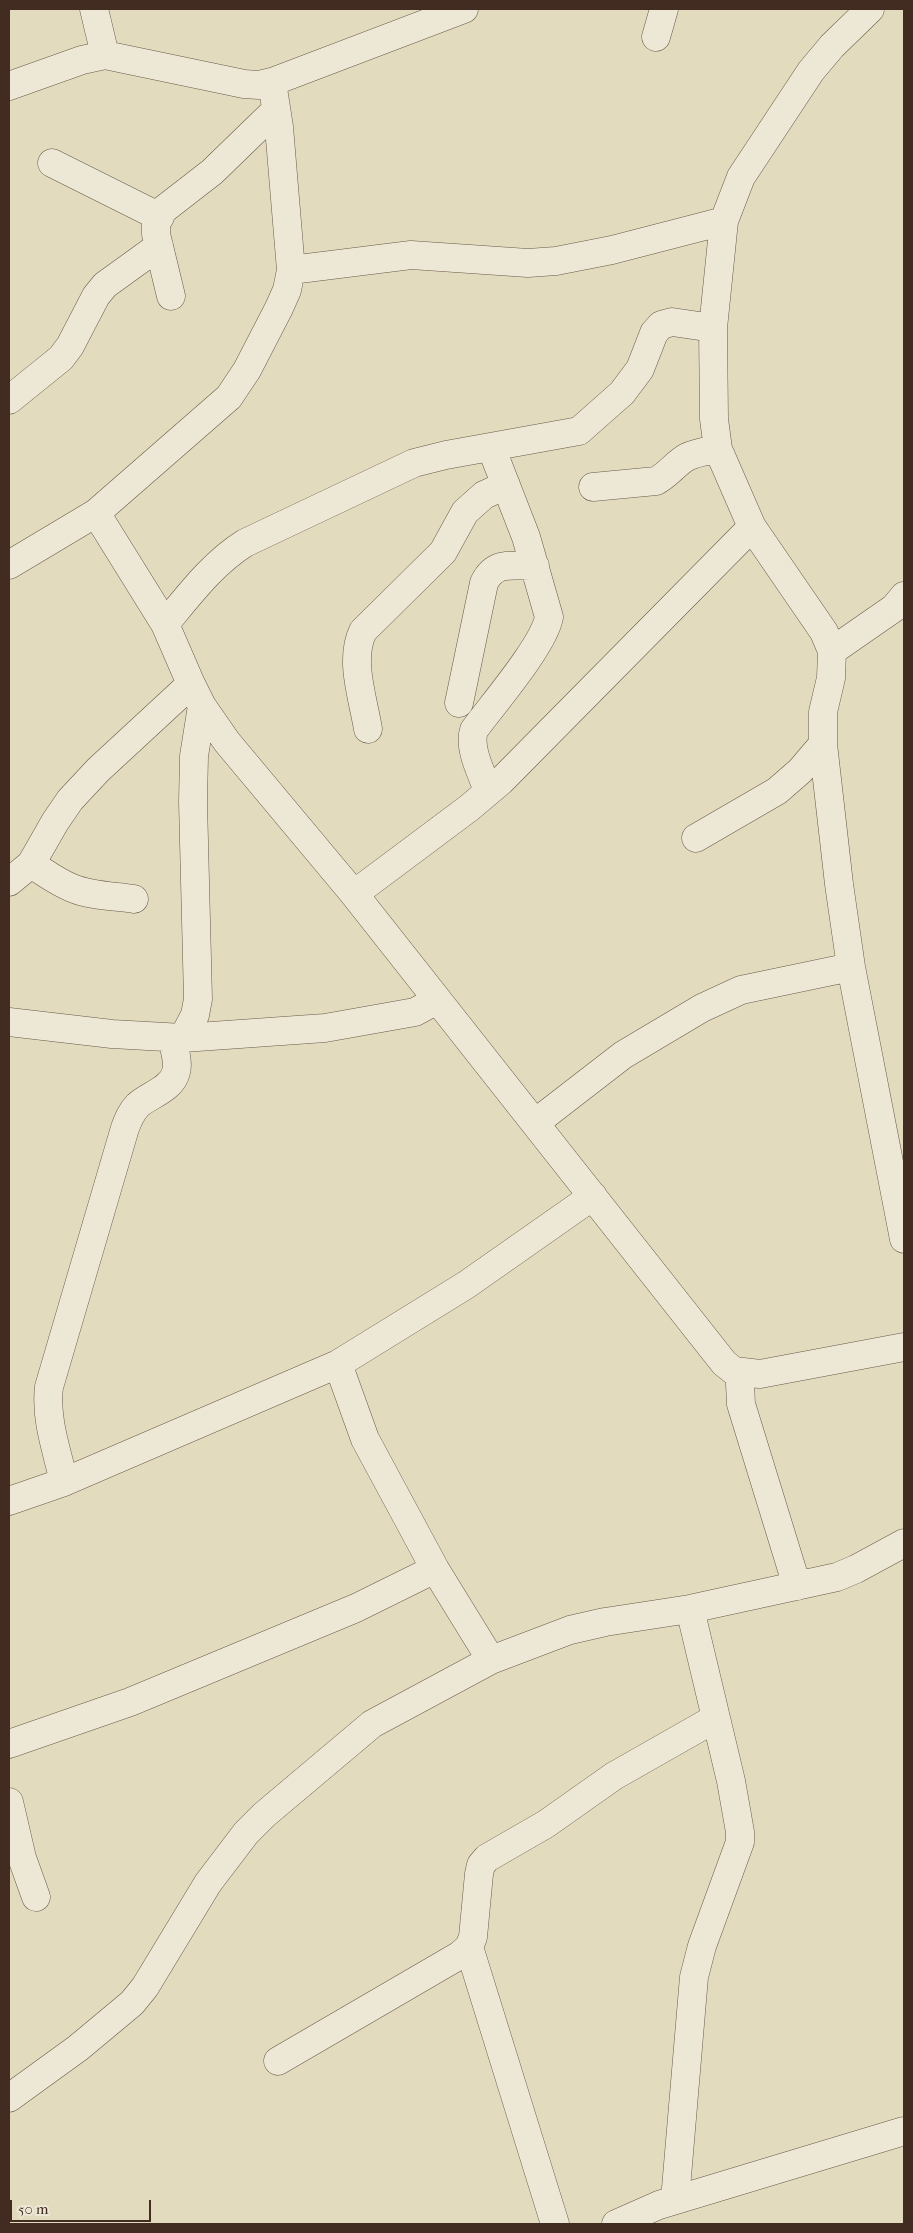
<!DOCTYPE html>
<style>
body{margin:0}
#map{position:relative;width:913px;height:2233px;overflow:hidden;background:#e3dbbe;font-family:"IM FELL French Canon",serif}
canvas{display:block}
.frame{position:absolute;inset:0;border:10px solid #422c22;pointer-events:none}
.scale{position:absolute;left:10px;top:2200px;width:141px;height:22px;box-sizing:border-box;border:2px solid #422c22;border-top:0;padding-left:6px;font-size:15px;line-height:18px;white-space:nowrap;color:#422c22;-webkit-text-stroke:4px #ede8d5;paint-order:stroke}
</style>
<div id="map">
<canvas width="913" height="2233"></canvas>
<div class="frame"></div>
<div class="scale">50 m</div>
</div>
<script>
const c = document.querySelector('canvas').getContext('2d');
c.lineJoin = 'round';
function trace(path, color, width, dash) { c.strokeStyle = color; c.lineWidth = width; c.lineCap = dash ? 'butt' : 'round'; c.setLineDash(dash || []); c.stroke(path); }
const minor = new Path2D(`
 M94,9l11,46
 M870,9l-38,37 -21,25 -70,106 -17,44 -11,107 1,91 4,30 34,78 72,105 8,19 -1,27 -8,34v32l16,140 12,83 53,272
 M656,37l8,-28
 M9,86l73,-26 23,-5 139,29 15,1 13,-3 192,-73
 M52,163l108,54
 M291,270l120,-15 117,8 28,-2 56,-11 112,-29
 M171,296l-15,-62v-11l7,-13 49,-38 64,-62
 M9,400l52,-42 9,-12 26,-50 9,-11 54,-39
 M593,487l63,-6c12,-6 20,-18 31,-24 10,-5 21,-6 31,-8
 M96,513l69,111 26,60 11,22 25,36 127,152 370,469 10,8 26,3 144,-27
 M9,565l87,-52 133,-116 18,-27 32,-62 8,-18 4,-20 -12,-143 -7,-45
 M165,624c25,-30 47,-60 80,-81l169,-80 32,-8 133,-24 43,-38 18,-24 14,-36 7,-8 11,-3 41,6
 M832,651l62,-43 10,-12
 M459,703l25,-120c11,-23 29,-17 51,-17
 M368,729c-5,-31 -19,-69 -5,-98l80,-79 22,-40 19,-17 22,-10
 M488,791c-6,-18 -20,-42 -14,-61 19,-26 70,-85 75,-113l-23,-80 -35,-90
 M696,838l81,-47 23,-20 23,-27
 M31,864c13,8 26,18 41,24 19,8 42,8 62,11
 M9,882l22,-18 24,-42 15,-22 28,-30 93,-86
 M354,894l115,-86 32,-27 251,-254
 M9,1022l103,12 71,4 142,-10 90,-16 22,-12
 M183,1038l12,-23 3,-16 -5,-197 1,-46 8,-50
 M535,1123l88,-68 79,-47 39,-18 110,-23
 M338,1364l27,75 70,130 56,91
 M747,1373l-7,11 1,20 56,182
 M64,1482c-7,-31 -19,-63 -15,-95l76,-259c3,-8 6,-16 13,-23 11,-10 34,-16 38,-33 3,-9 -2,-24 -4,-34
 M9,1501l55,-19 274,-118 128,-79 127,-89
 M9,1744l121,-42 226,-94 79,-39
 M9,1802l13,56 14,39
 M469,1947l86,277
 M278,2061l182,-106 9,-8 4,-10 6,-63 2,-9 6,-7 59,-34 68,-48 102,-58
 M9,2098l69,-50 54,-45 13,-16 63,-104 38,-50 18,-18 108,-91 119,-64 79,-30 35,-8 85,-13 147,-32 19,-8 48,-26
 M675,2200l19,-223 8,-31 38,-104v-10l-9,-51 -41,-172
 M616,2224l43,-19 245,-74`);
trace(minor, '#6a5849', 29);
trace(minor, '#ede8d5', 28);
</script>
